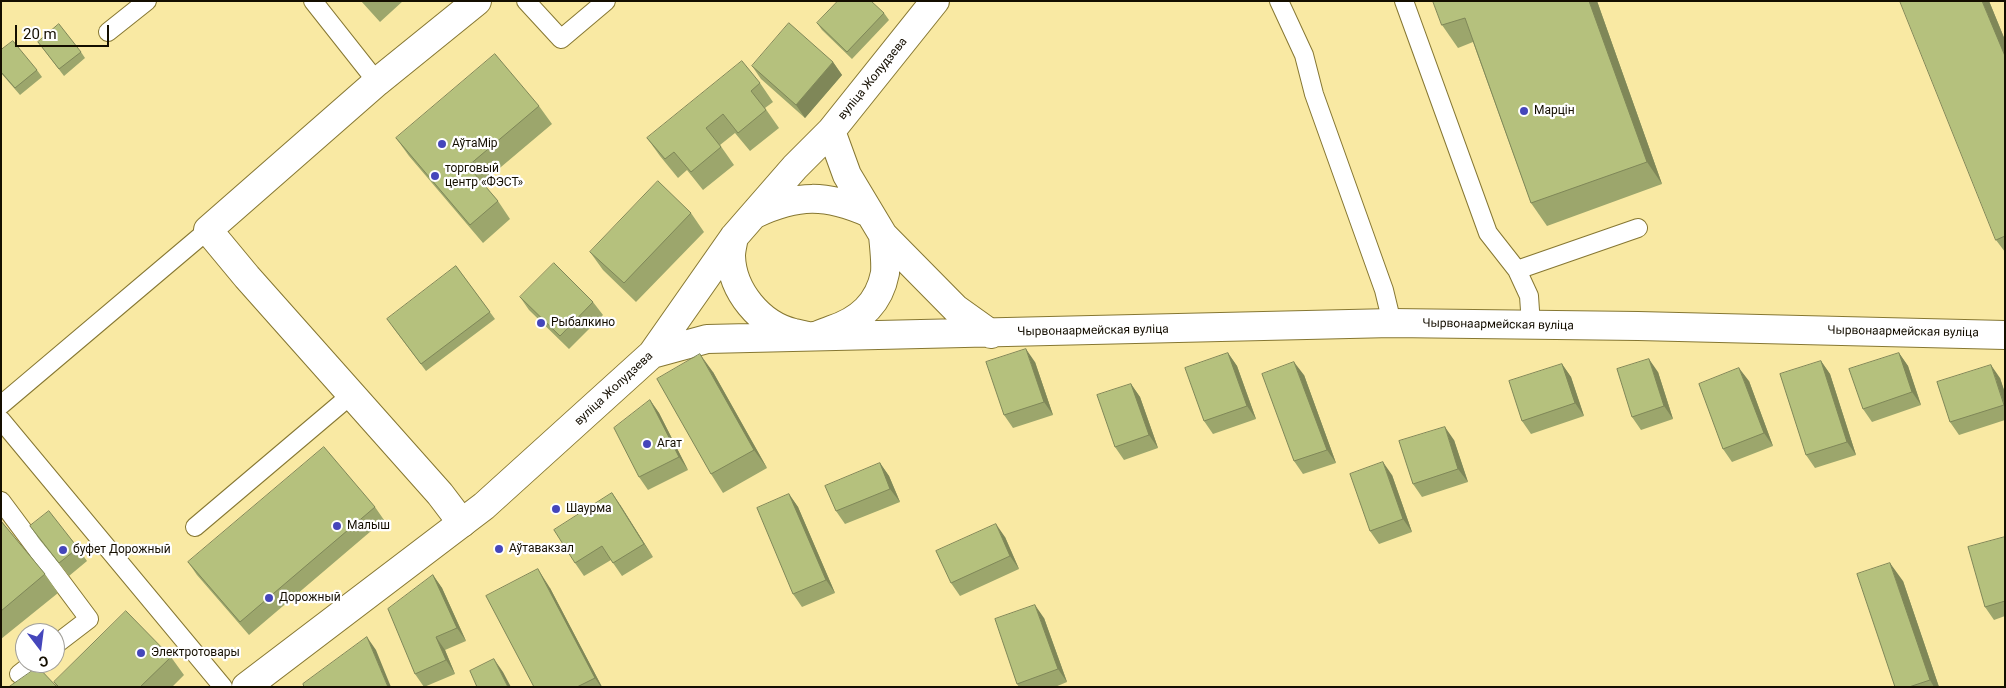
<!DOCTYPE html>
<meta charset="utf-8">
<style>
body{margin:0}
#map{position:relative;width:2006px;height:688px;overflow:hidden;background:#f9e9a3;font-family:Roboto,sans-serif}
canvas{display:block}
.frame{position:absolute;inset:0;border:2px solid #140e00;pointer-events:none}
.north{position:absolute;left:15px;top:623px;width:50px;height:50px;box-sizing:border-box;background:#fff;border:1px solid #a19f99;border-radius:50%;rotate:165deg;font-size:14px;font-weight:700;line-height:20px;text-align:center;color:#140e00}
.north::after{content:'';display:block;margin:auto;width:18px;height:22px;background:#4546bb;clip-path:polygon(50% 0,100% 100%,50% 72%,0 100%)}
.scale{position:absolute;left:15px;top:25px;width:94px;height:22px;box-sizing:border-box;border:2px solid #140e00;border-top:0;padding-left:6px;font-size:15px;line-height:18px;white-space:nowrap;color:#140e00;-webkit-text-stroke:4px #fff;paint-order:stroke}
</style>
<div id="map">
<canvas width="2006" height="688"></canvas>
<div class="frame"></div>
<div class="north">С</div>
<div class="scale">20 m</div>
</div>
<script>
const c = document.querySelector('canvas').getContext('2d');
c.lineJoin = 'round';
function trace(path, color, width, dash) { c.strokeStyle = color; c.lineWidth = width; c.lineCap = dash ? 'butt' : 'round'; c.setLineDash(dash || []); c.stroke(path); }
function paint(path, color) { c.fillStyle = color; c.fill(path, 'evenodd'); }
function write(font, color, halo, rows, align = 'center') {
  c.font = font + ' Roboto,sans-serif'; c.lineWidth = 4.5; c.setLineDash([]); c.textBaseline = 'middle'; c.strokeStyle = halo; c.fillStyle = color; for (const [text, x, y, turn = 0] of rows) {
    c.save(); c.translate(x, y); c.rotate((+turn || 0) * Math.PI / 180); c.textAlign = isNaN(turn) ? turn : align; if (halo) c.strokeText(text, 0, 0); c.fillText(text, 0, 0); c.restore();
  }
}
const lane = new Path2D(`
 M313,1l64,81
 M526,1l35,38 45,-38
 M1279,1l25,54 10,39 70,196 8,33
 M1404,1l84,232 29,37 12,26 2,29
 M108,32l39,-31
 M1517,270l121,-42
 M1,405l207,-175
 M1,420l222,267
 M1,501l88,118 -34,26
 M195,527l156,-132
 M19,674l14,-11`);
const street = new Path2D(`
 M462,523l-22,-29 -193,-217 -39,-47 169,-148 100,-81`);
const secondary = new Path2D(`
 M831,131l16,44 36,60 73,74 35,25
 M755,214c43,-20 71,-20 114,-1
 M734,237c-1,6 -3,13 -3,19 1,35 29,69 63,77 6,1 13,4 19,3 5,0 12,-4 18,-6 28,-9 48,-26 54,-57 1,-12 -1,-26 -2,-38
 M652,354l55,-15 685,-16 246,3 367,9
 M246,687l238,-181 168,-152 82,-117 61,-70 36,-36 104,-130`);
trace(lane, '#867732', 20);
trace(street, '#867732', 30);
trace(secondary, '#867732', 30);
trace(lane, '#fff', 18);
trace(street, '#fff', 28);
trace(secondary, '#fff', 28);
paint(new Path2D(`
 M361,1h42l-23,21z
 M1433,1h164l65,183 -115,42 -16,-23 -58,-161 -15,6 -16,-23z
 M1989,1l16,39v212l-9,-12z
 M884,13l5,7 -37,39 -30,-29 -5,-7z
 M38,42l43,10 4,6 -21,18z
 M1,50l36,20 5,7 -22,18 -19,-22z
 M833,62l9,13 -37,43 -44,-39 -9,-13z
 M760,83l13,19 -8,6 14,20 -29,23 -15,-18 -15,12 14,20 -31,25 -16,-20 -9,8 -18,-22 -13,-18z
 M539,106l13,18 -70,59 16,18 12,18 -27,24 -74,-87 -13,-18z
 M691,213l13,19 -68,70 -33,-32 -13,-18z
 M456,266l39,53 -69,52 -34,-45z
 M520,297l73,5 10,13 -34,34 -40,-39z
 M1228,353l9,13 19,53 -43,15 -9,-13z
 M1899,353l9,13 13,39 -49,17 -9,-13z
 M1821,361l9,13 26,81 -41,13 -9,-13z
 M1035,362l18,53 -40,13 -9,-13z
 M1562,364l9,13 13,39 -53,18 -9,-13z
 M713,372l54,96 -44,25 -12,-19z
 M1658,372l15,47 -32,11 -9,-13z
 M1304,375l32,88 -33,11 -9,-13z
 M2000,378l5,15v27l-46,15 -9,-13z
 M1749,381l24,65 -41,16 -9,-13z
 M1131,384l9,13 18,51 -34,12 -9,-13z
 M650,400l9,13 29,57 -40,20 -9,-13z
 M1454,440l14,42 -46,15 -9,-13z
 M880,463l9,13 11,26 -55,22 -9,-13z
 M1392,475l20,57 -33,12 -9,-13z
 M612,493l41,64 -31,19 -11,-16 -27,16 -9,-13z
 M789,494l9,13 37,86 -33,14 -9,-13z
 M375,507l9,13 -135,115 -52,-60 -9,-13z
 M1,521l44,53 13,19 -57,46z
 M30,526l48,22 9,13 -18,15 -30,-37z
 M1005,537l14,32 -59,27 -9,-13z
 M2005,537v79l-11,4 -9,-13z
 M433,575l9,13 24,53 -21,9 10,24 -31,13 -9,-13z
 M1903,581l36,106h-44z
 M550,588l52,99h-68z
 M1044,618l23,64 -12,5h-36l-2,-3z
 M171,657l13,18 -12,12h-115l-3,-5z`), '#9ca66c');
paint(new Path2D(`
 M1589,1h8l65,183 -15,-22z
 M1982,1h7l16,39v16z
 M833,62l9,13 -37,43 -9,-13z
 M1026,349l9,13 18,53 -9,-13z
 M1228,353l9,13 19,53 -9,-13z
 M1899,353l9,13 13,39 -9,-13z
 M700,354l13,18 54,96 -13,-18z
 M1649,359l9,13 15,47 -9,-13z
 M1821,361l9,13 26,81 -9,-13z
 M1294,362l10,13 32,88 -9,-13z
 M1562,364l9,13 13,39 -9,-13z
 M1991,365l9,13 5,15v13z
 M1739,368l10,13 24,65 -9,-13z
 M1131,384l9,13 18,51 -9,-13z
 M650,400l9,13 29,57 -9,-13z
 M1445,427l9,13 14,42 -10,-13z
 M1383,462l9,13 20,57 -9,-13z
 M880,463l9,13 11,26 -10,-13z
 M612,493l9,13 32,51 -9,-13z
 M789,494l9,13 37,86 -9,-13z
 M996,524l9,13 14,32 -9,-13z
 M1890,563l13,18 36,106h-5l-4,-7z
 M538,569l12,19 52,99h-1l-6,-9z
 M433,575l9,13 24,53 -9,-13z
 M1035,605l9,13 23,64 -9,-13z
 M367,637l9,13 15,37h-3z
 M436,637l9,13 10,24 -9,-14z
 M494,659l9,13 8,15h-3z`), '#7f8758');
const building = new Path2D(`
 M838,1h33l13,12 -37,39 -30,-29z
 M1433,1h156l58,161 -116,41 -66,-185 -23,7z
 M1900,1h82l23,55v180l-9,4z
 M789,23l44,39 -37,43 -44,-39z
 M59,24l22,28 -22,17 -21,-27z
 M13,41l24,29 -22,18 -14,-16v-22z
 M495,54l44,52 -71,60 30,35 -28,24 -74,-87z
 M742,61l18,22 -9,8 15,19 -28,23 -15,-19 -17,14 15,19 -30,25 -17,-20 -9,7 -18,-21z
 M658,181l33,32 -67,70 -34,-31z
 M554,263l39,39 -33,34 -40,-39z
 M456,266l34,46 -69,52 -34,-45z
 M1026,349l18,53 -40,13 -18,-53z
 M1228,353l19,53 -43,15 -19,-53z
 M1899,353l13,39 -49,17 -14,-40z
 M700,354l54,96 -43,24 -54,-95z
 M1649,359l15,47 -32,11 -15,-48z
 M1821,361l26,81 -41,13 -26,-81z
 M1294,362l33,88 -33,11 -32,-87z
 M1562,364l13,39 -53,18 -13,-40z
 M1991,365l13,40 -54,17 -13,-40z
 M1739,368l25,65 -41,16 -24,-65z
 M1131,384l18,51 -34,12 -18,-52z
 M650,400l29,57 -40,20 -25,-49z
 M1445,427l13,42 -45,15 -14,-43z
 M324,447l51,60 -135,115 -52,-60z
 M1383,462l20,57 -33,12 -20,-57z
 M880,463l10,26 -54,22 -11,-25z
 M612,493l32,51 -31,19 -11,-17 -27,17 -21,-33z
 M789,494l37,86 -33,14 -36,-86z
 M49,511l29,37 -19,15 -29,-37z
 M1,521l44,53 -44,37z
 M996,524l14,32 -59,27 -15,-32z
 M2005,537v64l-20,6 -17,-60z
 M1890,563l40,117 -21,7h-14l-38,-113z
 M538,569l57,109 -18,9h-43l-48,-91z
 M433,575l24,53 -21,9 10,23 -31,14 -27,-65z
 M1035,605l23,64 -41,15 -22,-65z
 M126,611l45,46 -31,30h-81l-5,-5z
 M367,637l21,50h-84l-1,-3z
 M494,659l14,28h-31l-7,-16z
 M38,667l19,20h-48z`);
paint(building, '#b5c17d');
trace(building, '#7f8758', 1);
for (const [x, y, r, color] of [
 [1524,111,5,"#4546bb"],
 [442,144,5,"#4546bb"],
 [435,176,5,"#4546bb"],
 [541,323,5,"#4546bb"],
 [647,444,5,"#4546bb"],
 [556,509,5,"#4546bb"],
 [337,526,5,"#4546bb"],
 [499,549,5,"#4546bb"],
 [63,550,5,"#4546bb"],
 [269,598,5,"#4546bb"],
 [141,653,5,"#4546bb"]
]) { const dot = new Path2D(); dot.arc(x, y, r, 0, 2 * Math.PI); c.fillStyle = color; c.fill(dot); trace(dot, '#fff', 2); }
write('12px', '#140e00', '#fff', [
 ["вуліца Жолудзева",873,79,-51],
 ["Чырвонаармейская вуліца",1498,325,1],
 ["Чырвонаармейская вуліца",1093,331,-1],
 ["Чырвонаармейская вуліца",1903,332,1],
 ["вуліца Жолудзева",614,389,-43]
]);
write('12px', '#140e00', '#fff', [
 ["Марцін",1534,111],
 ["АўтаМір",452,144],
 ["торговый",445,169],
 ["центр «ФЭСТ»",445,183],
 ["Рыбалкино",551,323],
 ["Агат",657,444],
 ["Шаурма",566,509],
 ["Малыш",347,526],
 ["Аўтавакзал",509,549],
 ["буфет Дорожный",73,550],
 ["Дорожный",279,598],
 ["Электротовары",151,653]
], 'left');
</script>
